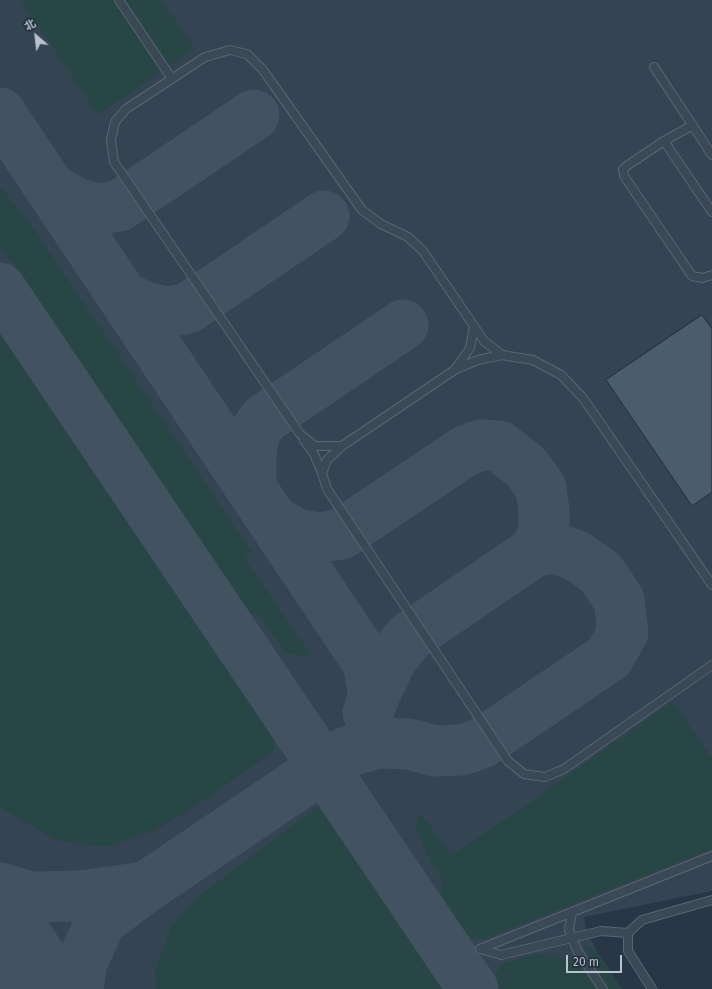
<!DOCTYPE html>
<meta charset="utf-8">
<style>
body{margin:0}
#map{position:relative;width:712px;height:989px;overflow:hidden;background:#273745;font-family:"Fira Sans","Noto Sans SC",sans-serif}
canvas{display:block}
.north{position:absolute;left:16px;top:16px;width:40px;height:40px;-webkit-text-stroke:3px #202d3a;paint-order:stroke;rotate:332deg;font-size:11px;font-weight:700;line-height:16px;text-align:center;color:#b9c3ce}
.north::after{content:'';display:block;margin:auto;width:14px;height:18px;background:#b9c3ce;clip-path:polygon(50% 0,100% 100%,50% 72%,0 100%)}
.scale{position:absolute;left:566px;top:955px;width:56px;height:18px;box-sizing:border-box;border:2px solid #b9c3ce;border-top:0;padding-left:5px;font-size:12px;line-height:14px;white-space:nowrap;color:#b9c3ce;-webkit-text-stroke:3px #202d3a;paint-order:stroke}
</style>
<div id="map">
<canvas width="712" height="989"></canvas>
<div class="north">北</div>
<div class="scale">20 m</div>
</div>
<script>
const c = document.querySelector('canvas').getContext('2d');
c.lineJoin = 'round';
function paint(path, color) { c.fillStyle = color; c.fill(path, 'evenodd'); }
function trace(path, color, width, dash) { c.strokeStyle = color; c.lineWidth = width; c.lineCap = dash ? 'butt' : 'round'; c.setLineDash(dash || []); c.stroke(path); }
paint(new Path2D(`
 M0,0h712v891l-128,26 2,13 10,20 26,39h-622z`), '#354452');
paint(new Path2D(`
 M21,0h141l33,48 -97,67z
 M0,186l32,40 220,326 -7,6 66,97 -11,1 -14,-3 -29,-40 -8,3 -249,-371z
 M0,329l273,406 1,16 -80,56 -42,25 -46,15 -48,-6 -50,-29 -8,-6z
 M673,701l39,57v91l-227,90h-14l-31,-43 3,-15 -13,-20 -15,-37 6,-11 30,42 78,-52z
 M320,805l124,184h-288l-1,-19 16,-43 29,-32z
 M583,945l13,5 26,39h-123l-4,-13 7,-12 37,-11 34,8 16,-7z`), '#294646');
trace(new Path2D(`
 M0,113l368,550 6,33 -6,17
 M50,188l26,15 22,6 21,-3 135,-91
 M0,288l473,701
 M123,297l24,11 22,4 19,-4 136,-92
 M251,488v-33l3,-21 10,-15 139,-94
 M272,520l25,14 21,4 23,-4 124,-83 16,-6 18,1 26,20 16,22 3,22v21l-9,20
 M146,887l200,-135 33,-9 29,1 28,7 26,-1 20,-7 127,-86 14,-25 -4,-32 -18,-27 -24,-17 -22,-8 -20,3 -126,86 -18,23 -17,36
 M0,888l30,9 49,-1 67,-9 -45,34 -19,41 -4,27`), '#425260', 51);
trace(new Path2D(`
 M0,963l17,26`), '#425260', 126);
const building = new Path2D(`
 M702,315l10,14v163l-20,14 -86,-126z`);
paint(building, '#4b5d6b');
trace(building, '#222f3c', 1);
const service = new Path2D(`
 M119,0l53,79
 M654,67l58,88
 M693,125l-29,16 -36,24 -5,4 1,7 68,100 10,2 10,-3
 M664,141l48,71
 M502,355l-18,-14 -61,-90 -15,-14 -27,-13 -19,-14 -99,-140 -16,-16 -17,-4 -25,7 -79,52 -11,13 -4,18 3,22 186,272 15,12h27l114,-77 22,-9 24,-5 31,5 28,15 22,23 129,187
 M456,368l14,-20 4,-22
 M304,440l10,14 8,19
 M342,446l-15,14 -5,13 5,16 181,272 16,13 21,3 19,-8 148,-104
 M572,912l-3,18 8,20 26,39
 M480,949l232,-93
 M480,949l21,6 100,-24 27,2
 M652,989l-24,-38v-18l14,-13 70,-20`);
trace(service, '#5a6672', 10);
trace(service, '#3b4855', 8);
</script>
